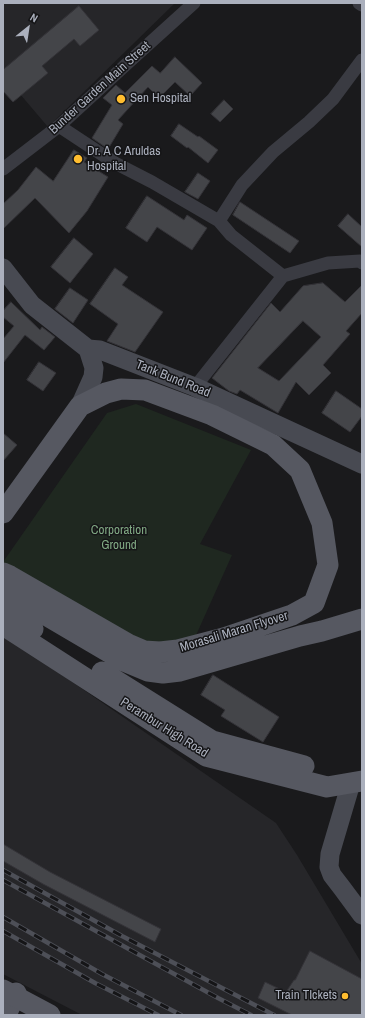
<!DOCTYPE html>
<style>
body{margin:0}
#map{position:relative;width:365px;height:1018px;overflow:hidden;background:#1a1a1c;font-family:"Archivo Narrow",sans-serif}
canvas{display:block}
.frame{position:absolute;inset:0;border:4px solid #abb0bd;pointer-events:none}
.north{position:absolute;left:8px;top:8px;width:40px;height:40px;-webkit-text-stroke:3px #151517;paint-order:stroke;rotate:30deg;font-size:11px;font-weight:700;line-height:16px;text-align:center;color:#abb0bd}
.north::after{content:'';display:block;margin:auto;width:14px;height:18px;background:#abb0bd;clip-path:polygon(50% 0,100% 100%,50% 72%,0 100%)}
</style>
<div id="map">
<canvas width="365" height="1018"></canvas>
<div class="frame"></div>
<div class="north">N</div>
</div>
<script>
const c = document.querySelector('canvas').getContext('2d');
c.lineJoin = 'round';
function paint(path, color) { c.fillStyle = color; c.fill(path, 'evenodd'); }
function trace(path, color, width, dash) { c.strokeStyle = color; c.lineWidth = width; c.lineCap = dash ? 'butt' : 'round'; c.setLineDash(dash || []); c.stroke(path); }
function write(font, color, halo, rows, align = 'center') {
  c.font = font + ' "Archivo Narrow",sans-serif'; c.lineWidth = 3; c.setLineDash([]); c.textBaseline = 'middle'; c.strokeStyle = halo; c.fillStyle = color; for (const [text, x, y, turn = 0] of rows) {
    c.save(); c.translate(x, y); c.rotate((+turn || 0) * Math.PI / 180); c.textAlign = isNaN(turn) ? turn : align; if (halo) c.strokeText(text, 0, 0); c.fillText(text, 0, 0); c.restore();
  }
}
paint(new Path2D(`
 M3,3h172l-127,124 -45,-53z
 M3,634l273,189 21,32 65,109v51h-280l-79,-41z`), '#262629');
paint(new Path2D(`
 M136,404l115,46 -51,94 32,11 -39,87 -42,1 -28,-11 -120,-61v-9l104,-149z`), '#1f2820');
const building = new Path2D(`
 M79,6l20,24 -19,16 -6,-7 -32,27 6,7 -35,29 -10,-11v-21z
 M175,57l27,26 -12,13 -15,-14 -16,16 -11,-11 -30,33 5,4 -15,25 -16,-11 20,-33 -9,-7 13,-13 9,8 27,-27 8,7z
 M224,100l9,9 -13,13 -9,-8z
 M179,124l19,13 1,-1 19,14 -10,13 -20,-16 -1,1 -16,-12z
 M74,150l13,8 -3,4 24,15 -21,34 -18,22 -34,-35 -32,31v-25l15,-14 18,-23 17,14z
 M198,173l12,8 -12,18 -13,-7z
 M147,196l37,24 3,-5 20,13 -15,22 -35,-23 -10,15 -21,-14z
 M240,202l59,39 -9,12 -57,-38z
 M348,214l14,13v20l-24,-21z
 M74,238l19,16 -23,29 -19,-16z
 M115,268l13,9 -6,8 41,27 -28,40 -28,-11 11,-17 -28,-20z
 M323,283l22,19 17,-17v28l-16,18 4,3 -27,31 8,8 -22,22 -13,-13 -18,31 -38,-23 -3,4 -8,-3 -17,-13 59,-75 9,9 23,-26zM303,321l18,16 -42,44 -21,-13z
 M70,288l18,12 -15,23 -18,-14z
 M11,302l29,28 2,-3 13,10 -11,13 -19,-15 -22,28v-24l11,-13 -11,-9v-6z
 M39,362l17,11 -13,18 -16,-11z
 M336,391l26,18v7l-12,16 -28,-19z
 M3,433l14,12 -14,16z
 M213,675l66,42 -16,25 -42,-26 4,-6 -24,-15z
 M3,844l47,28 111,57 -6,13 -112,-58 -40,-23z
 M310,951l52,28v36h-70l-34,-17 7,-16 21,10 8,-12h1z`);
paint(building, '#444549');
trace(building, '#343338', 1);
trace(new Path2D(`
 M359,3l3,2
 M59,126l56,37 37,19 67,39 12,14 52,41
 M3,169l56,-43 72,-66 63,-57
 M219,221l23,-36 31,-33 36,-30 24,-23 29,-39
 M195,387l88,-111 45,-13 32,-2 2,2`), '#3a3b42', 13);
trace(new Path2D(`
 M3,268l29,37 56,44 12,1 95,37 167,77
 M80,406l13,-29 1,-9 -6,-19
 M351,783l-21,71 -1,13 3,8 10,13 20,27`), '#484a52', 19);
trace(new Path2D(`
 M3,513l77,-107 26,-13 15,-4 24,1 67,25 61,30 27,25 22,53 6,42 -14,38 -22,12 -68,23 -46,12 -18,2 -16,-1 -14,-6 -120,-69 -7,-3
 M3,592l7,2 114,67 24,10 15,2 17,-2 120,-35 22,-5 40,-12
 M3,604l9,11 21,14
 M3,625l203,131 121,31 35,-6
 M102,672l110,69 92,25
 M6,1015l10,-22`), '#565861', 21);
const rail = new Path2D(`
 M3,870l119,66 152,79
 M3,880l215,118 33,17
 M3,917l99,57 79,41
 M3,931l92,52 63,32`);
trace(rail, '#4d4f57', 4.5);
trace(rail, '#151517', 3, [9]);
trace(new Path2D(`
 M3,990l47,25`), '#565861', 21);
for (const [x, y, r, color] of [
 [121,99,5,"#ffbd2f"],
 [78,159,5,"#ffbd2f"],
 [345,996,4,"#ffbd2f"]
]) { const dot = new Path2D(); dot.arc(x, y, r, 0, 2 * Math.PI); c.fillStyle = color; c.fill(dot); trace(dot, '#151517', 1.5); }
write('13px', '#abb0bd', '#151517', [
 ["Bunder Garden Main Street",100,88,-42],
 ["Tank Bund Road",173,379,22],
 ["Morasali Maran Flyover",234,632,-17],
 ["Perambur High Road",164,728,32]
]);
write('13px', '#abb0bd', '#151517', [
 ["Sen Hospital",130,99],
 ["Dr. A C Aruldas",87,152],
 ["Hospital",87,167],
 ["Train TIckets",337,996,"right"]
], 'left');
write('13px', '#81a984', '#151517', [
 ["Corporation",119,531],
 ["Ground",119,546]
]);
</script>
